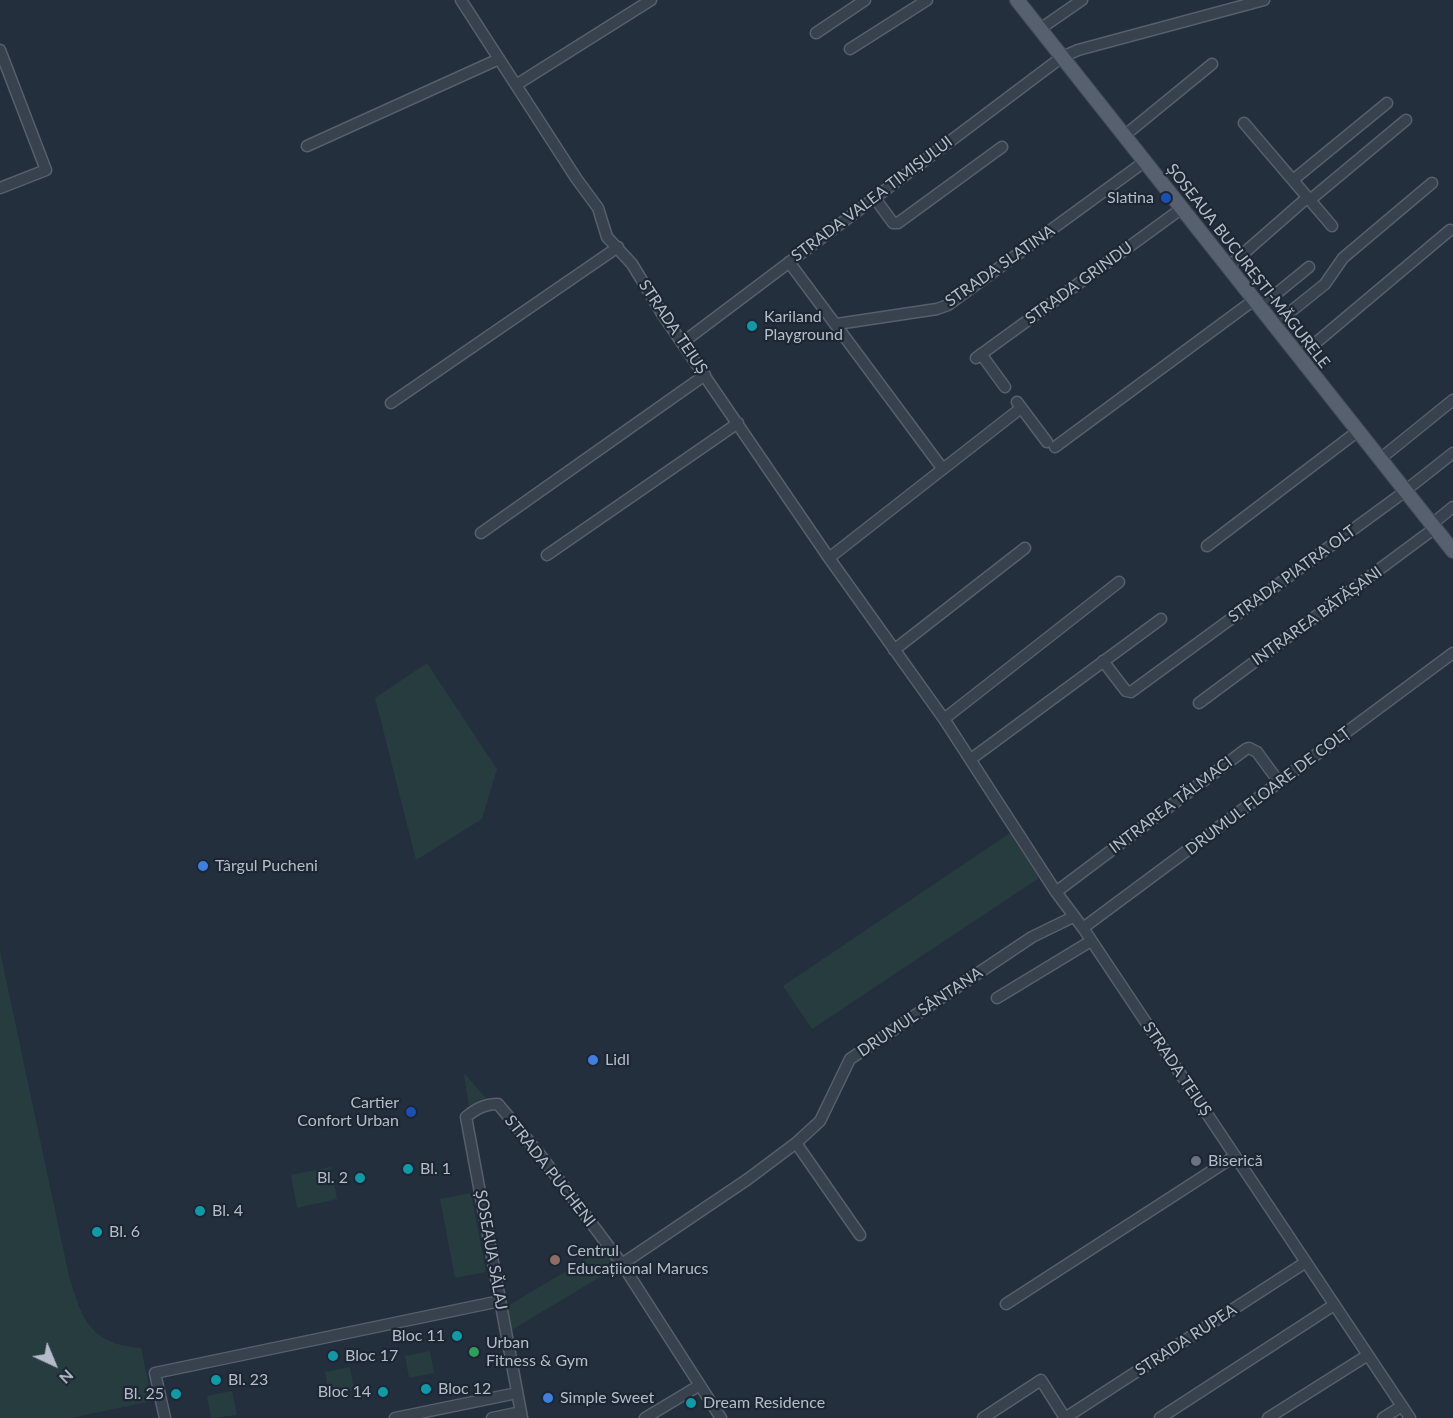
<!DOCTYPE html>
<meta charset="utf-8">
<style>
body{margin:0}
#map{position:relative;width:1453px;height:1418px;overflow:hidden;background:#242f3e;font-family:Lato,sans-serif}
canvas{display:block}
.north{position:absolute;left:24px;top:1334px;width:60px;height:60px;-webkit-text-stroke:4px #1d2633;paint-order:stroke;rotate:136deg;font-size:16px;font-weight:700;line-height:24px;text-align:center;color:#b4bcc9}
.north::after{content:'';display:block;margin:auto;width:21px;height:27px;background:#b4bcc9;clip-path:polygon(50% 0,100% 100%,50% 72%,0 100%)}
</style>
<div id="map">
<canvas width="1453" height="1418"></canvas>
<div class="north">N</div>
</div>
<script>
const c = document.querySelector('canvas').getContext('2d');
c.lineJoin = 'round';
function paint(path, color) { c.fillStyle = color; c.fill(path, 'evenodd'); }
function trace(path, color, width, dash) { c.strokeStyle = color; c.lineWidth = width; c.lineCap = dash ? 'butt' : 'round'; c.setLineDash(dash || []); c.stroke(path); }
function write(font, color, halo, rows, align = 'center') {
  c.font = font + ' Lato,sans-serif'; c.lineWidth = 4.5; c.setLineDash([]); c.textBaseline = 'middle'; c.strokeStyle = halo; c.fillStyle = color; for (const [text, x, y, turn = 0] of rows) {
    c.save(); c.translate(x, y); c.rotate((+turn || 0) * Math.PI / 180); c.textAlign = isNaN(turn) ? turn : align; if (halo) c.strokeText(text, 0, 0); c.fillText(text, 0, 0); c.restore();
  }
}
paint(new Path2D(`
 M427,663l70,106 -15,50 -66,41 -41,-162z
 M1010,833l29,45 -227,151 -29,-43z
 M0,951l69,325c13,44 21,68 72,72l11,53 -81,17h-71z
 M465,1074l21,24 -17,8 -5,-31z
 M331,1167l6,32 -40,9 -6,-33z
 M471,1193l15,79 -31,6 -15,-79z
 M603,1249l14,18 -107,64 -4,-24z
 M430,1351l4,22 -25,5 -4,-22z
 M350,1367l4,23 -25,5 -4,-23z
 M232,1391l5,24 -26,3 -4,-22z`), '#263c3f');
const minor = new Path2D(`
 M461,0l115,178 22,30 9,29 25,27 31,51 166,243 115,161 112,173 27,36 327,490
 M1040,29l42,-29
 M816,33l49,-33
 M850,49l77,-49
 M0,50l46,120 -46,18
 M516,85l135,-85
 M1244,123l88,103
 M1124,136l88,-72
 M307,146l192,-87
 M1293,180l94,-77
 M874,197l19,26h5l104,-76
 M1310,200l96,-80
 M789,262l153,206
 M1228,267l80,-70
 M1260,307l49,-40
 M837,324l100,-15 11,-4 196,-143
 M1274,325l51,-41 18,-26 89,-75
 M682,343l380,-286 16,-7 186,-50
 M981,354l24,33
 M1299,357l151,-127
 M976,358l205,-149
 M1017,402l30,40
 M391,403l227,-156
 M1055,447l199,-147
 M1380,459l73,-59
 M1432,524l21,-17
 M481,533l224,-158
 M1207,546l151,-115
 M547,555l191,-132
 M829,558l192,-150
 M894,650l131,-102
 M1103,661l23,30 5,1 265,-194 57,-45
 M1199,703l236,-175
 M944,719l175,-137
 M971,759l190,-140
 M1056,892l190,-143 3,-1 8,4 22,30
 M1083,928l370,-275
 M997,998l94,-57
 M796,1143l64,92
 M622,1264l126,-85 48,-36 24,-22 30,-62 182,-122 41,-20
 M1006,1304l229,-148
 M165,1418l-10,-45 345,-72
 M395,1418l122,-25
 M492,1418l29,-6
 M522,1418l-56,-301c10,-8 18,-13 32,-13l43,52 81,108 99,154
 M645,1418l55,-33
 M983,1418l58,-38 24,38 241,-156
 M1160,1418l174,-113
 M1268,1418l100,-63
 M1383,1418l19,-12`);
const major = new Path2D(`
 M1017,0l436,551`);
trace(minor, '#565f6c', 13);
trace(major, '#414a57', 16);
trace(minor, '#38414e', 10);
trace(major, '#56606e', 14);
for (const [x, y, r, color] of [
 [1166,198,6,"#1a4fb4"],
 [752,326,6,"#0f9aa8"],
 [203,866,6,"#3f7fe0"],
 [593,1060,6,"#3f7fe0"],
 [411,1112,6,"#1a4fb4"],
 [1196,1161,6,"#6b7280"],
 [408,1169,6,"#0f9aa8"],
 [360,1178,6,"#0f9aa8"],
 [200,1211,6,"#0f9aa8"],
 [97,1232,6,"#0f9aa8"],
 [555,1260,6,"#8d6e63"],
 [457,1336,6,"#0f9aa8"],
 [474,1352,6,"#2e9e5b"],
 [333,1356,6,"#0f9aa8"],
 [216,1380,6,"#0f9aa8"],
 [426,1389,6,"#0f9aa8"],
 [383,1392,6,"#0f9aa8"],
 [176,1394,6,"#0f9aa8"],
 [548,1398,6,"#3f7fe0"],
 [691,1403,6,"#0f9aa8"]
]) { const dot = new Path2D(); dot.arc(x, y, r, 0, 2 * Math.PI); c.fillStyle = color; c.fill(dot); trace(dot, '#1d2633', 2); }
write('16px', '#b4bcc9', '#1d2633', [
 ["Slatina",1154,198,"right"],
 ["Kariland",764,317],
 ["Playground",764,335],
 ["Târgul Pucheni",215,866],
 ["Lidl",605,1060],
 ["Cartier",399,1103,"right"],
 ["Confort Urban",399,1121,"right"],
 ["Biserică",1208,1161],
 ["Bl. 1",420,1169],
 ["Bl. 2",348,1178,"right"],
 ["Bl. 4",212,1211],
 ["Bl. 6",109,1232],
 ["Centrul",567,1251],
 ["Educațiional Marucs",567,1269],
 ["Bloc 11",445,1336,"right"],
 ["Urban",486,1343],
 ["Fitness & Gym",486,1361],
 ["Bloc 17",345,1356],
 ["Bl. 23",228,1380],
 ["Bloc 12",438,1389],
 ["Bloc 14",371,1392,"right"],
 ["Bl. 25",164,1394,"right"],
 ["Simple Sweet",560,1398],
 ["Dream Residence",703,1403]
], 'left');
write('16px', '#b4bcc9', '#1d2633', [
 ["STRADA VALEA TIMIȘULUI",872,199,-37],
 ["STRADA SLATINA",1000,266,-35],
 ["ȘOSEAUA BUCUREȘTI-MĂGURELE",1248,266,52],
 ["STRADA GRINDU",1079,283,-36],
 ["STRADA TEIUȘ",673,327,56],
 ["STRADA PIATRA OLT",1292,574,-36],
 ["INTRAREA BĂTĂȘANI",1317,616,-36],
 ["DRUMUL FLOARE DE COLȚ",1268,791,-37],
 ["INTRAREA TĂLMACI",1171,805,-37],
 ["DRUMUL SÂNTANA",920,1012,-34],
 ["STRADA TEIUȘ",1177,1069,56],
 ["STRADA PUCHENI",550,1171,52],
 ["ȘOSEAUA SĂLAJ",491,1250,80],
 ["STRADA RUPEA",1186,1340,-33]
]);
</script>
